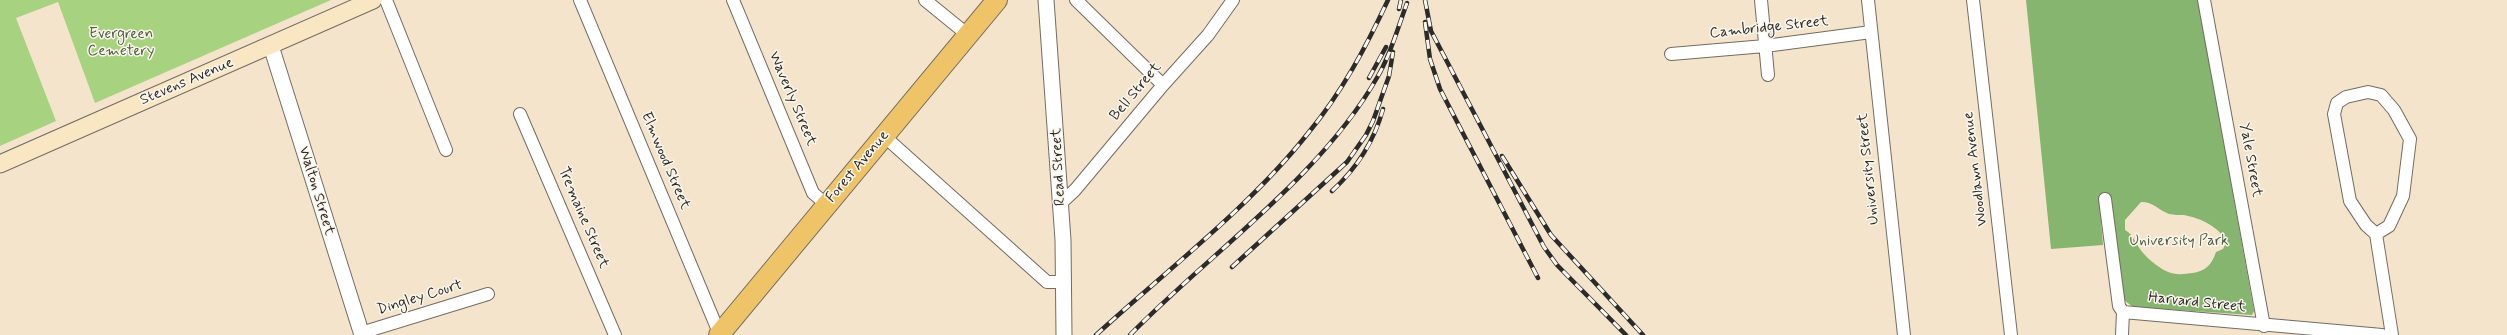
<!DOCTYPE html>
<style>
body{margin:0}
canvas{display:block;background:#f5e4cc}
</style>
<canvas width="2507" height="335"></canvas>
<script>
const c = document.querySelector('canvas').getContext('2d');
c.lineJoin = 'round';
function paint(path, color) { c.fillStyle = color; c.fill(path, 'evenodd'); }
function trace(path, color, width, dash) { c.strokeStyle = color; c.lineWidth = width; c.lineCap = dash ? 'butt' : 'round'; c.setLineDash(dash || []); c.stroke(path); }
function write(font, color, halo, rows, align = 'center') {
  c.font = font + ' Mynerve,sans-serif'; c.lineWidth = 3; c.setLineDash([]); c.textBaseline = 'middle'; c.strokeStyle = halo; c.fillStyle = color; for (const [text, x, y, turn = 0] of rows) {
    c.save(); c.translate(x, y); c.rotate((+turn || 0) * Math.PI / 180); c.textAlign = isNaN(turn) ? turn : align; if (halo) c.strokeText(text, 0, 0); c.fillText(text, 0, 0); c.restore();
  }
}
paint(new Path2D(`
 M0,0h331l-236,103 -37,-101 -42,16 40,103 -56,25z`), '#a7d380');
paint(new Path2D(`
 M2026,0h172l56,311 -2,4 -119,-8 -9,-7 -13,-104h-12l4,49 -52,4zM2141,202c13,0 17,8 28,12 5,1 11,1 15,1 16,3 37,12 42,28l-3,6 -7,3c-4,12 -10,19 -23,21 -5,0 -11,2 -16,1 -12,0 -30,-15 -37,-25 -6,-8 -6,-14 -15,-19v-10z`), '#85b56e');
const minor = new Path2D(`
 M386,0l60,150
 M580,0l140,335
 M733,0l80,193 14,12
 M925,0l43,35
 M1076,0l87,85
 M1761,0l7,75
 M1868,0l36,335
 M1973,0l38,335
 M2204,0l60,326
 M1671,54l94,-8 106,-14
 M520,114l95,221
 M884,136l163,146h16
 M2105,199l14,107 4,6 259,23
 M1061,203l14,-13 88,-105 45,-50 25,-35
 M2376,234l13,-8 14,-30 7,-57 -16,-29 -13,-15 -13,-3 -22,5 -9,6 -3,11 16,87 16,24 10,9 16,101
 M361,333l127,-39
 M2122,335l1,-23`);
const tertiary = new Path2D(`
 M1046,0l17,240 1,95
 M271,46l91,289`);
const secondary = new Path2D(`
 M0,164l373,-164`);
const trunk = new Path2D(`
 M719,335l278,-335`);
trace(minor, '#726c63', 14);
trace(tertiary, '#726c63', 17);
trace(secondary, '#726c63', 19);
trace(trunk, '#726c63', 22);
trace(minor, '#fff', 12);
trace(tertiary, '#fff', 15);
trace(secondary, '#f9e7c3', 17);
trace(trunk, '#efc469', 20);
const rail = new Path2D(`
 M1425,0l6,31 113,216 13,18 69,70
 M1399,9l2,-9
 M1425,22l5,37 10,30 98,189
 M1369,78l17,-31
 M1502,156l49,79 92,100
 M1332,191c25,-23 42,-49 51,-82
 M1232,267l115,-105 19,-27 7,-14 16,-45 4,-24
 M1096,335c70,-64 154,-128 213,-203 33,-40 57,-85 79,-132
 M1130,335c81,-83 191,-158 248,-259 13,-22 20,-49 29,-73`);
trace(rail, '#2b2b2b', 4.5);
trace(rail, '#fbf7ec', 3, [9]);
write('15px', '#2b2b2b', '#fbf7ec', [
 ["Cambridge Street",1769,28,-6],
 ["Stevens Avenue",187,82,-23],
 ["Bell Street",1136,92,-50],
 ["Waverly Street",792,99,67],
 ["Yale Street",2250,160,80],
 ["Elmwood Street",665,161,67],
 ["Forest Avenue",858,167,-50],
 ["Read Street",1059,167,-93],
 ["University Street",1869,169,-96],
 ["Woodlawn Avenue",1976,169,-97],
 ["Walton Street",316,191,73],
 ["Tremaine Street",583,218,67],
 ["Dingley Court",420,298,-17],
 ["Harvard Street",2197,303,6]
]);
write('15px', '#505d44', '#fbf7ec', [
 ["Evergreen",121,35],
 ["Cemetery",121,52],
 ["University Park",2179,242]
]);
</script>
